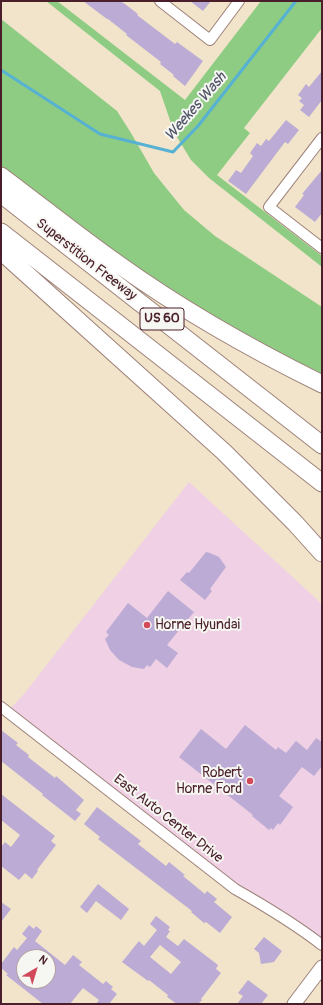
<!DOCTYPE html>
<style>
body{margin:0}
#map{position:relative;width:323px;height:1005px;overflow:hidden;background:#f1e4ca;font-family:Pangolin,sans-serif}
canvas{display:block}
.frame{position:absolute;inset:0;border:2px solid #4a1f2b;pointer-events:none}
.north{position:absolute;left:16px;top:949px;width:40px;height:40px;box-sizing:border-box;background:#f6f6f2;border:1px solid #b1a0a2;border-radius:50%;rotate:38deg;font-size:11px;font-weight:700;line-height:16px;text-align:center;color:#4a1f2b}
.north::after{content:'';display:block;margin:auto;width:14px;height:18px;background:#d1495b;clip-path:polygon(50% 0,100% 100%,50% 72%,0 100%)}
</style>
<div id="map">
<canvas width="323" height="1005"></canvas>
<div class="frame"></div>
<div class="north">N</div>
</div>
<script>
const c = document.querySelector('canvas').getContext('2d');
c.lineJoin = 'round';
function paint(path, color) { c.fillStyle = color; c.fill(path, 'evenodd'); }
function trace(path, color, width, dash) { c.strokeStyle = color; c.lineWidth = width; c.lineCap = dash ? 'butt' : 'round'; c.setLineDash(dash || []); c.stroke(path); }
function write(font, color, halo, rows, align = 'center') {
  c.font = font + ' Pangolin,sans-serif'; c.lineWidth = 4; c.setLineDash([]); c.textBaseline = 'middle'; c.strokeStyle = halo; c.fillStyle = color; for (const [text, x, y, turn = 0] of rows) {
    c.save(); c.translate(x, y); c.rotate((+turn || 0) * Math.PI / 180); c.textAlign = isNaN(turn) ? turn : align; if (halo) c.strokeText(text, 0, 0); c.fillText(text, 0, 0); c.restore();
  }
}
paint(new Path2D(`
 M189,482l133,122v341l-51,-35 -264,-198 17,-18z`), '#f0d0e4');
paint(new Path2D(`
 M46,1h11l128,99 76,-99h61v27l-78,100 6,5 -33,42 105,81v11l-113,-89 -18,-18 -17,-28 -14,-41z
 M1,19l116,92 14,22 23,40 30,37 31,26 107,71v69l-125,-68 -73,-48 -123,-91z`), '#8dcc82');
trace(new Path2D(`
 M1,70l99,64 73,18 25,-26 98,-125`), '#56b1d3', 3);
paint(new Path2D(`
 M83,1h37l5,3 13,10 -1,1 38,29 2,-2 26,19 -18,25 -12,-10 1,-1 -14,-11 1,-2 -35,-27 1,-1 -19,-15h-1z
 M190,1h21l-8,10z
 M322,71v29l-13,17 -9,-7 4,-5 -5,-4 3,-3 -4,-3 8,-11 3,3z
 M286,120l13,10 -11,14 -3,-2 -39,52 -18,-13 8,-11 5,3 12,-17 -3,-3 7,-10 4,3 5,-7 3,2z
 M322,170v43l-7,9 -20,-15 9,-12 -2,-1z
 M206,552l4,1 9,4 7,10 -16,22 2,2 -7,9 -25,-20 7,-8 2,1z
 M168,591l26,21 -27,33 11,8 -11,15 -11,-9 -6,8 -3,-2 -3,4 -12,-2 -13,-7 -9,-10 -5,-11 4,-4 -3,-3 22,-29 19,15z
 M245,725l31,25 2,-3 8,6 10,-12 11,9 9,-12 6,4v24l-8,10 -12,-9 -23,29 14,11 -13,18 -2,-2 -5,7 -2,-2 -2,2 -17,-14 1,-1 -74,-58 22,-28 25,20z
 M1,730l17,13 -2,2 13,10 -1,2 27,21 1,-2 28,24 -8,10 5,4 -6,7 -33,-26 1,-1 -42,-33z
 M1,794l54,42 -4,5 5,4 -19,25 1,1 -6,8 -7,-6 -6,7 -18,-14v-19l4,-5 6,5 9,-12 -19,-15z
 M97,807l44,34 -3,3 28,22 3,-4 16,13 -2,1 22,18 2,-3 10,8 -3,3 18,15 -12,16 -14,-11 -2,1 -13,-11 1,-1 -94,-72 2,-2 -16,-13z
 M98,884l31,25 -8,11 -25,-19 -9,12 -7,-6z
 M1,902l10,7 -10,13z
 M156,916l14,11 -2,3 2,1 -4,6 12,9 6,-7 34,26 -2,4 5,4 -20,26 1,1 -4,4h-21l-10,-7 1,-2 -19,-15 -1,1 -26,-19 17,-21 5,5 13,-16 -7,-6zM160,945l21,17 -10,12 -21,-17z
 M29,925l5,4 2,-3 6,5 -7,10 30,24 8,-10 9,7 -3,3 24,19 3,-3 7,6 -2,2 6,5 -8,10h-13l3,-4 -16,-12 -13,16h-27l-37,-29 2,-1 -7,-6v-4l13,-17 3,3 10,-12 -5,-4zM24,957h24v24h-24z
 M264,937l18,14 -8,11 -13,2 -2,-11 -5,-4z
 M248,980l20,15 -7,9h-24l6,-8 -5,-3z`), '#bcacd5');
const minor = new Path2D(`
 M160,1l50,39 29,-39
 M322,138l-53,69 53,41
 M1,707l234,182c30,17 60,35 87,56`);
const secondary = new Path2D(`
 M294,1004l28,-37`);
const motorway = new Path2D(`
 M1,176c39,29 77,60 117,88 64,46 133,85 204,120
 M1,194l321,251
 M1,232l321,251
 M1,251l223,201 71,71 27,30`);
trace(minor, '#9e827a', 12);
trace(secondary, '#9e827a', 15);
trace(motorway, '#9e827a', 19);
trace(minor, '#fff', 10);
trace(secondary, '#fff', 13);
trace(motorway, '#fff', 17);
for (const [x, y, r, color] of [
 [147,625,4,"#d1495b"],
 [250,781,4,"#d1495b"]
]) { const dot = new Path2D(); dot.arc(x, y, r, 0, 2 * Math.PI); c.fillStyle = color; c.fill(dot); trace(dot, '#f6f6f2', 1.5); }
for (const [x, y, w] of [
 [162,319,44]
]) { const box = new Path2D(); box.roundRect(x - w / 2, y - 11, w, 22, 3); c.fillStyle = '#f6f6f2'; c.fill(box); trace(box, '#4a1f2b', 1); }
write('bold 13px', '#4a1f2b', null, [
 ["US 60",162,319]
]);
write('14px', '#4a1f2b', '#f6f6f2', [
 ["Superstition Freeway",86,260,38],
 ["East Auto Center Drive",168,819,38]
]);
write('14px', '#4a1f2b', '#f6f6f2', [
 ["Horne Hyundai",155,625],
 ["Robert",242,773,"right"],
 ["Horne Ford",242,789,"right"]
], 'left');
write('italic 15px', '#4e5266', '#f6f6f2', [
 ["Weekes Wash",196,107,-49]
]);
</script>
